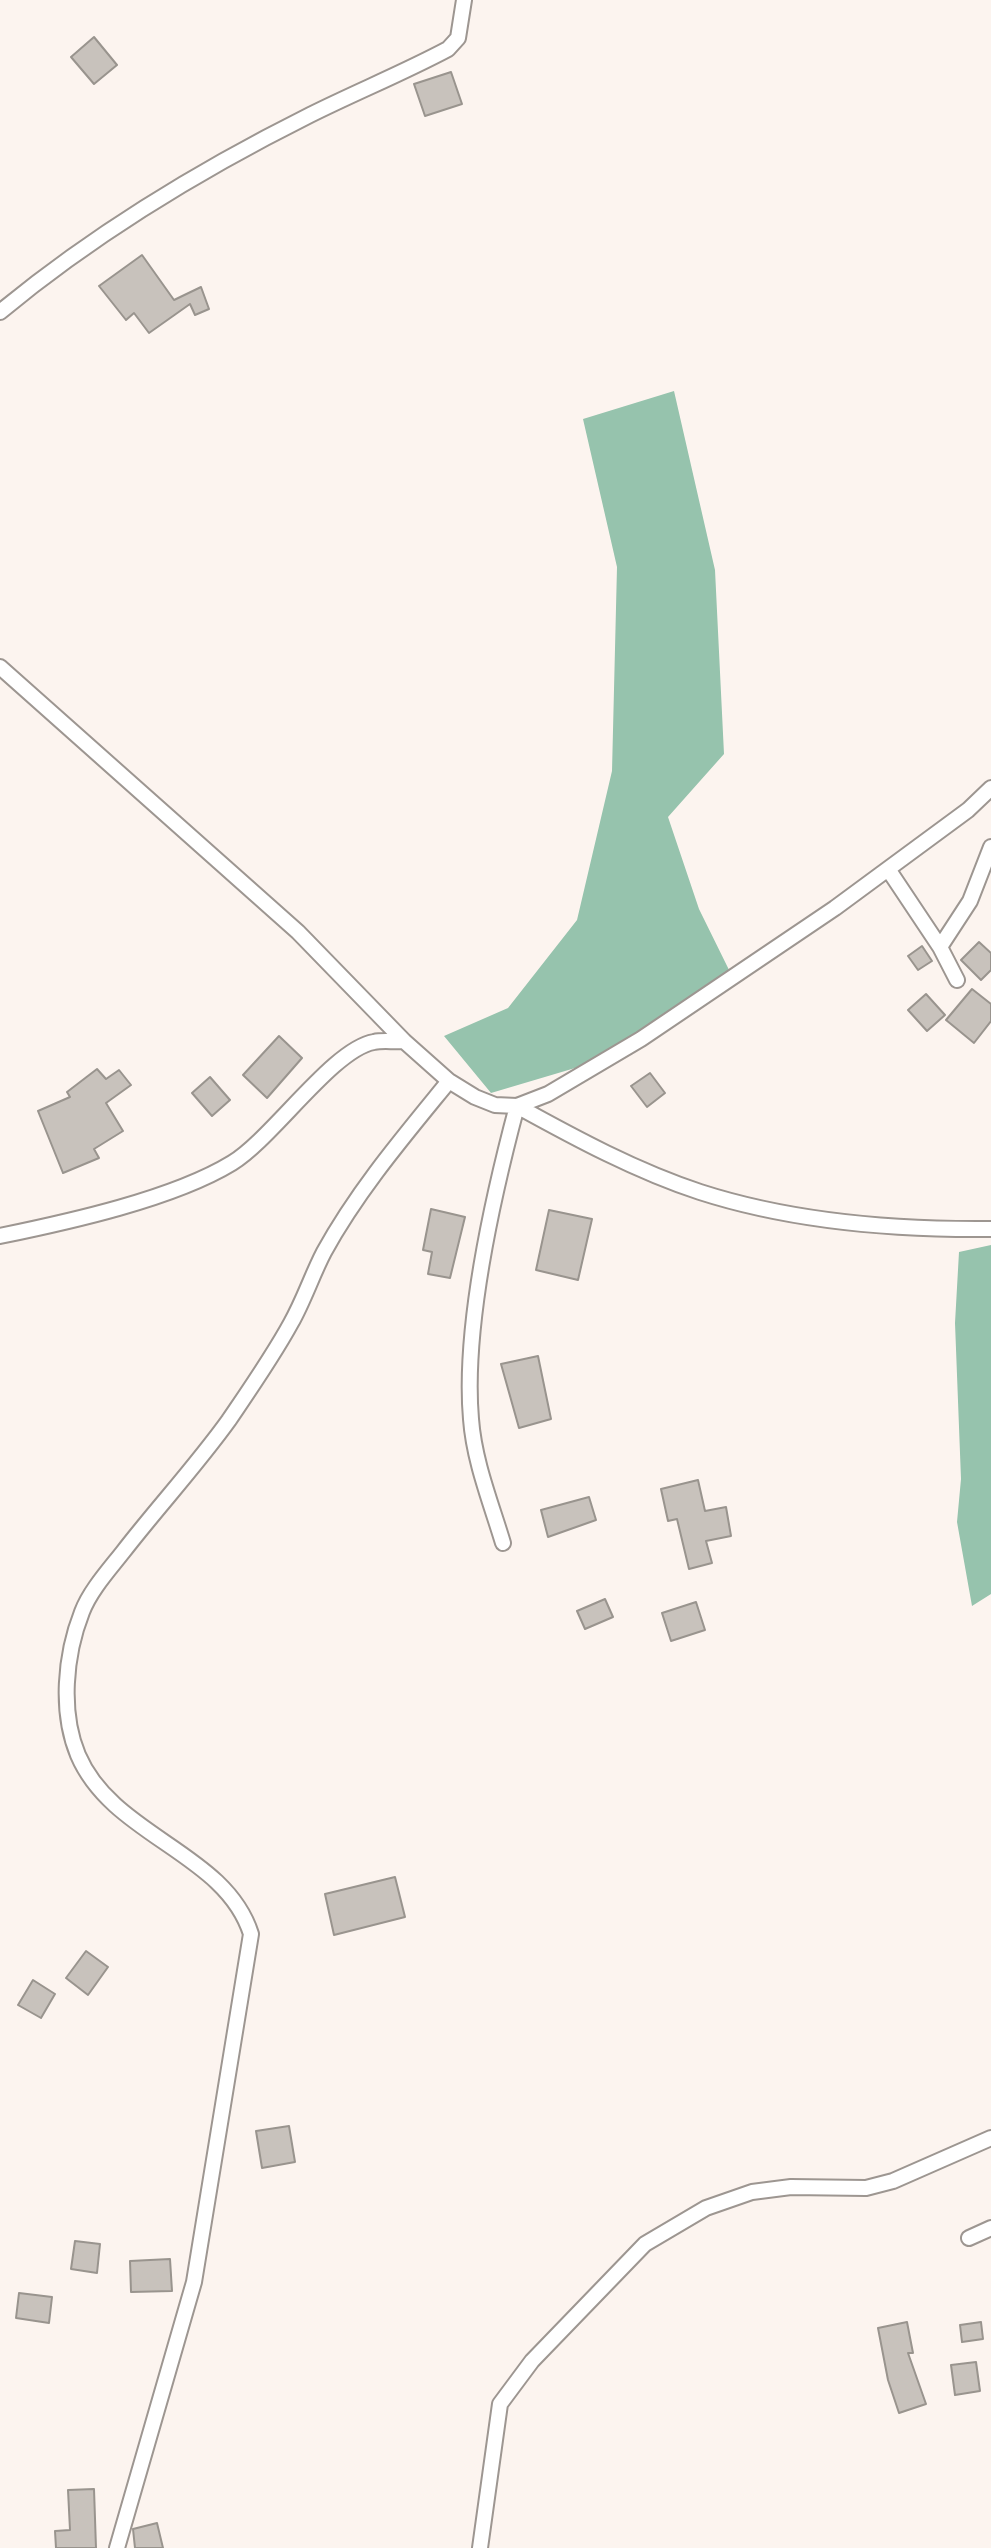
<!DOCTYPE html>
<style>
body{margin:0}
canvas{display:block;background:#fcf4ef}
</style>
<canvas width="991" height="2548"></canvas>
<script>
const c = document.querySelector('canvas').getContext('2d');
c.lineJoin = 'round';
function paint(path, color) { c.fillStyle = color; c.fill(path, 'evenodd'); }
function trace(path, color, width, dash) { c.strokeStyle = color; c.lineWidth = width; c.lineCap = dash ? 'butt' : 'round'; c.setLineDash(dash || []); c.stroke(path); }
paint(new Path2D(`
 M674,391l41,179 9,184 -56,63 31,92 33,67 -130,84 -111,33 -47,-57 64,-28 69,-88 35,-149 5,-204 -34,-148z
 M991,1245v349l-19,12 -15,-84 4,-43 -6,-156 4,-71z`), '#96c3ad');
const building = new Path2D(`
 M94,37l23,28 -23,19 -23,-27z
 M451,72l11,32 -37,12 -11,-32z
 M142,255l32,45 27,-13 8,22 -14,6 -5,-11 -41,29 -15,-20 -8,7 -27,-34z
 M979,942l12,11v17l-10,10 -20,-20z
 M922,946l10,15 -14,9 -10,-14z
 M972,989l19,15v17l-17,22 -28,-23z
 M926,994l19,21 -18,16 -19,-21z
 M279,1036l23,22 -35,40 -24,-23z
 M97,1069l9,10 13,-9 12,15 -25,18 17,28 -29,18 5,9 -36,15 -25,-62 32,-14 -3,-5z
 M650,1073l15,20 -18,14 -16,-21z
 M210,1077l20,23 -18,16 -20,-23z
 M431,1209l34,8 -15,61 -22,-4 4,-22 -9,-2z
 M549,1210l43,9 -14,61 -42,-10z
 M538,1356l13,63 -32,9 -18,-64z
 M698,1480l7,31 21,-4 5,29 -25,5 6,22 -23,6 -12,-50 -9,2 -7,-32z
 M589,1497l7,23 -48,17 -7,-27z
 M605,1599l8,18 -28,12 -8,-18z
 M696,1602l9,28 -34,11 -9,-28z
 M395,1877l10,40 -71,18 -9,-41z
 M86,1951l22,16 -20,28 -22,-17z
 M33,1980l22,14 -14,24 -23,-13z
 M289,2126l6,36 -33,6 -6,-37z
 M75,2241l25,3 -3,29 -26,-4z
 M170,2259l2,32 -41,1 -1,-31z
 M19,2293l33,4 -3,26 -33,-5z
 M907,2322l6,31h-5l18,51 -27,9 -11,-33 -10,-52z
 M981,2322l2,17 -21,3 -2,-17z
 M976,2362l4,29 -25,4 -4,-30z
 M94,2489l2,59h-40l-1,-17 15,-1 -2,-40z
 M157,2523l6,25h-28l-2,-19z`);
paint(building, '#c8c2bc');
trace(building, '#99948e', 2);
const minor = new Path2D(`
 M0,312c93,-77 202,-143 310,-197 46,-23 93,-42 138,-66l10,-11 6,-38
 M0,667l298,265 106,109 45,40 26,16 20,8 22,1 31,-12 93,-55 194,-131 133,-98 23,-22
 M888,869l52,78 17,33
 M940,947l30,-46 21,-54
 M0,1236c68,-14 173,-37 232,-73 41,-25 101,-114 142,-121 9,-2 20,0 30,-1
 M503,1543c-12,-40 -29,-82 -32,-124 -8,-92 22,-223 46,-313 58,32 119,65 183,86 93,30 194,38 291,37
 M969,2238l22,-10
 M117,2548l77,-266 57,-348c-26,-82 -138,-97 -173,-179 -18,-43 -13,-100 4,-143 8,-21 26,-41 41,-60 34,-44 73,-86 106,-132 21,-31 44,-64 62,-97 13,-23 21,-48 33,-71 34,-62 81,-117 125,-171
 M480,2548l20,-144 32,-43 113,-117 61,-36 46,-16 39,-5 75,1 27,-7 98,-43`);
trace(minor, '#9d9691', 18);
trace(minor, '#fff', 14);
</script>
